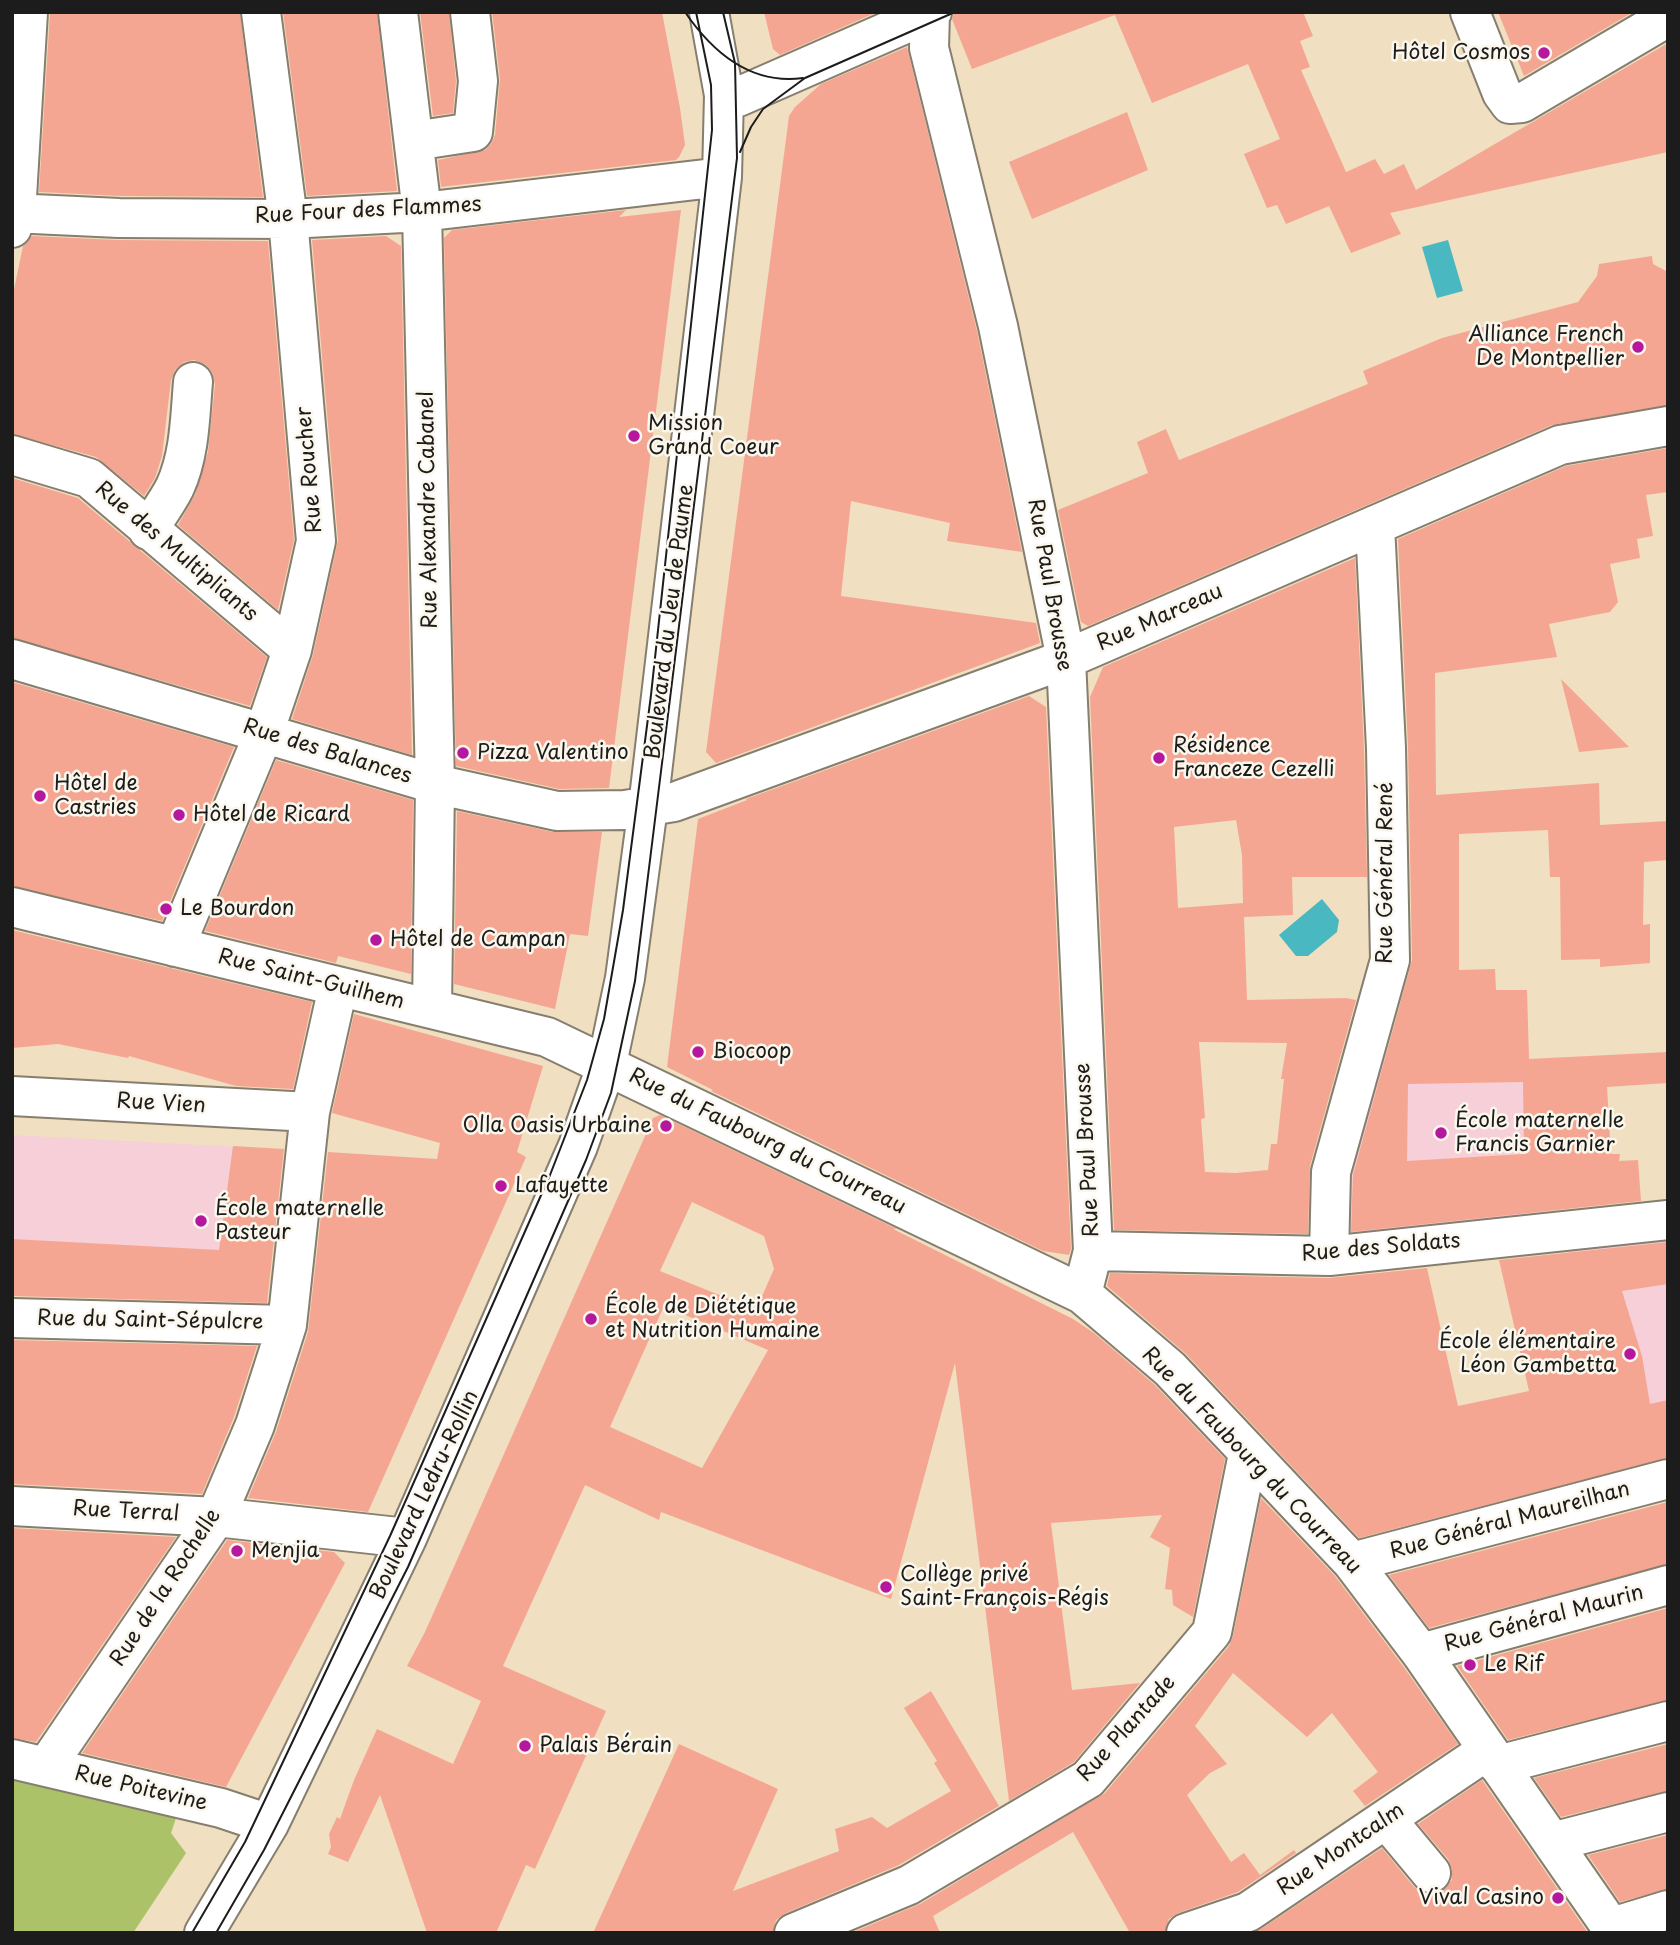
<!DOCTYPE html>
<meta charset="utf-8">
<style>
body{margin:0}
#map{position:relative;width:1680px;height:1945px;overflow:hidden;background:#f0dfc0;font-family:"Playpen Sans",sans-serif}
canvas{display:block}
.frame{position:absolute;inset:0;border:14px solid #1c1c1c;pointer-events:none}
</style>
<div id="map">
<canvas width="1680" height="1945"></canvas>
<div class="frame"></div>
</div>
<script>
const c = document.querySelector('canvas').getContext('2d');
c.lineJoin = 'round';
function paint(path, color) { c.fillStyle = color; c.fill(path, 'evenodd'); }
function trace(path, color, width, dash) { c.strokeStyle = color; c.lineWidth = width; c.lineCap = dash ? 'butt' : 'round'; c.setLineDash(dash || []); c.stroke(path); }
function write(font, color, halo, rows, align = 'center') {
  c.font = font + ' "Playpen Sans",sans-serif'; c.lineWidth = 5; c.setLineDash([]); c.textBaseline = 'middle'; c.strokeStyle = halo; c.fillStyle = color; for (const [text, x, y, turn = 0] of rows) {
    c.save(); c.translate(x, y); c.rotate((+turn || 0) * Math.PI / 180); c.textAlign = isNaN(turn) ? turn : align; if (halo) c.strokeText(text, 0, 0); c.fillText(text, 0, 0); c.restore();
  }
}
paint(new Path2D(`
 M1529,1046l2,72 8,105 -198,17v-72l44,-118z
 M12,1135l266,14 -19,145 -247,-8z
 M1668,1227v230l-49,13 -53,-227z`), '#f6cfd8');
paint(new Path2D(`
 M12,1775l164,43 -5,15 15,20 -53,80h-121z`), '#abc268');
paint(new Path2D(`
 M1448,240l15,51 -26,7 -15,-51z
 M1322,899l17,21 -2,12 -29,24h-12l-17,-21z`), '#49b8c1');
paint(new Path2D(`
 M50,12h190l23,185 -143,-1 -81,-4z
 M283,12h94l20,179 -90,5z
 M420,12h29l7,69 -3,32 -20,3z
 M492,12h170l18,96 5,37 -6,12 -3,3 -235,27 -3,-27 47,-10 6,-6 4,-9 5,-56z
 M764,12h113l-97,43 -7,-6z
 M954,12h349l10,24 -13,5 10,26 -9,3 45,102 29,-13 9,15 20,-10 12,26 252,-147v109l-278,61 11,21 -50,19 -22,-47 -43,18 -9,-19 -10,3 -23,-54 36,-15 -32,-75 -96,39 -38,-90 1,2 -143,54 -20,-50z
 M1498,12h135l-109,64z
 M907,47l70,284 45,221 -75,-11 3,-18 -99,-22 -10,95 195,27 4,20 -324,120 -10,-11 83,-636 6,-9 26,-23z
 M1127,112l21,58 -116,49 -23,-57z
 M626,210l-7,7 62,-7 -72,578 -50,1 -103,-23 -12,-528 8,-8z
 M32,236l86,4 150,1 26,299 -16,70 -100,-85 17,-30 13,-43 7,-68 -3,-12 -7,-8 -11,-4 -10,2 -9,8 -4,10 -9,76 -7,22 -11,18 -48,-39 -84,-23v-135l11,-53z
 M386,236l15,10 11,509 -120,-36 21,-64 25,-115 -26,-300z
 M1652,256l1,8 15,8v133l-116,20 -464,201 -7,-4 -23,-112 90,-37 -11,-31 29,-13 13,31 189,-76 -5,-13 79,-33 136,-36 19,-26 2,-12z
 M1668,448v44l-22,3 7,41 -16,3 3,19 -30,6 8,38 -8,10 -61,12 8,33 -122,16 1,122 163,-12 1,42 68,-4v39l-24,2 -1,63 7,-1v39l-50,4v-8l-39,1 -1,-83h-10l-2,-47 -89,4v136l36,-1 1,21h31l2,69 139,-7v31l-61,4 4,67h9l-1,7 19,-1 3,41 -290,31 2,-57 59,-215 -4,-213 -10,-208 168,-73zM1523,1082l1,72 -117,7 1,-77z
 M12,478l66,20 189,159 -17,49 -238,-68z
 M1355,558l9,191 3,128h-75l1,38 -49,2 3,83 99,-2 10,2 -46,166 -2,68 -194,-4 -24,-533 13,-30zM1236,820l6,35 1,48 -65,5 -4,-81zM1199,1042l88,1 -6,36h3l-7,65h-6l-3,26 -32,3 -31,-1 -4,-53 4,-1z
 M1561,679l68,68 -50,5z
 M12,682l222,65 -72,174 -150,-35z
 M1029,696l17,11 25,542 -2,6 -26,-4 -332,-160 2,-1 -46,-23 31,-248 49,-19 -1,-1z
 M276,760l137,40 -2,174 -73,-18 -2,7 -131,-32z
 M457,811l96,21h49l-14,104 -18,-2 -15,75 -101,-25z
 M12,930l300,72 -19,87 -57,-3 -107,-30 -1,2 -70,-14 -46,4z
 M354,1014l189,52 -26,86 9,5 -158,355 -120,-14 28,-66 32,-100 20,-180 109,7 3,-16 -108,-30z
 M660,1115l237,114h-4l180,90 21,14 61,52 70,74 -32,158 -20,-12 -1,-15 -7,-1 5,-41 -20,-11 12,-22 -111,8 21,167 68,-7 -66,79 -65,39 -54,-438 -64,236 -230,-87 -2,8 -74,-35 -82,181 103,45 -71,158 -9,-4 -30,68h-69l-47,-138 -32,67 -20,-8 3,-7 -2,-13 8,-17 3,2 14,-39 23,-51 76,35 28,-63 -74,-35 18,-34 228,-514zM692,1202l72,34 10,33 -18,41 -96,-39zM664,1306l104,44 -66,118 -92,-41z
 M233,1146l51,3 -17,154 -255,-7v-57l207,11z
 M1668,1242v42l-46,7 20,65 8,48 18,-4v58l-309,80 -173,-184 -79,-68 3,-13 219,5 98,-10 31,138 71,-15 -30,-131z
 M12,1340l245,6 -23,71 -32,77 -190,-10z
 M1261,1498l74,78 68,90 55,78 -93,62 -12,-15 25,-19 -46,-59 -25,24 -74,-64 -38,53 32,38 -17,9 -23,22 44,67 13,-9 16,22 34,-25 2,3 -58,39 -60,21 -9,6 -4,14h-35l-57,-101 -140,84 7,17h-89l69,-29 185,-111 124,-147 4,-10z
 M1668,1502v62l-239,64 -40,-53z
 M12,1528l164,9 -140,205 -24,-4z
 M227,1540l107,12 11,11 -119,224 -144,-34z
 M1668,1608v92l-160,40 -51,-74z
 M931,1691l68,115 -100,59 -113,48 -10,7 -3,13h-180l86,-189 99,45 -45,102 106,-40 -4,-22 37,-12 15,11 64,-37 -17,-28 3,-2 -33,-53z
 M1668,1744v47l-107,26 -27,-39z
 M1482,1780l106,153h-333l127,-85 32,39 9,6 11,2 10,-5 8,-10v-11l-4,-10 -30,-35z
 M1668,1835v54l-48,13 -32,-47z`), '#f5a693');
const minor = new Path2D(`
 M398,12l24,200 13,572 -3,225
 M930,12l-1,36 69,278 68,333 27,592 -11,43
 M1470,12l32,81 8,11 12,-1 146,-86
 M724,95l14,2 194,-85
 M414,141l59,-9 5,-51 -8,-69
 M12,213l107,5 169,1 134,-7 300,-35
 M12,228l4,-14 12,-202
 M12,455l77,23 203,172
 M148,530c9,-14 20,-29 27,-43 15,-33 15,-70 18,-105
 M12,659l423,125 122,27 68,-1 49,-8 392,-143 494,-214 108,-19
 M12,907l535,130 535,257 88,75 182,193 69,91 194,280
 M175,947l89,-214 28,-83 24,-109 -28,-322 -27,-207
 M12,1096l298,16
 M1093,1251l236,5 339,-36
 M1329,1256l2,-84 59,-212 -4,-212 -11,-223
 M12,1318l275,7
 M12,1506l204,11 191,21
 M1352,1562l316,-83
 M1421,1653l247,-68
 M12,1759l209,49 48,16
 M1498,1765l170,-44
 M46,1767l170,-250 39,-92 32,-100 23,-213 28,-125
 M1386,1819l45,54
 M1552,1842l116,-30
 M1612,1927l56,-17
 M204,1933l65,-109 138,-286 171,-392 29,-82 18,-86 23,-171 74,-630 2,-82 -15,-83
 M794,1933l115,-48 179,-106 124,-147 36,-178
 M1186,1933l62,-21 240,-162`);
trace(minor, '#867e6e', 42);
trace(minor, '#fff', 38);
trace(new Path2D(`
 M685,12c28,41 66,73 118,66
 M740,152l11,-25 12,-18 42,-31 150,-66
 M192,1933l53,-91 145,-306 160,-361 37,-95 17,-61 19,-109 28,-215 61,-565 -1,-45 -15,-73
 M216,1933l48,-83 144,-283 178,-407 25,-67 24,-112 102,-823 -2,-95 -12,-51`), '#1c1c1c', 2);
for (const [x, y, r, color] of [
 [1544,53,7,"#b5179e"],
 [1638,347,7,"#b5179e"],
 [634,436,7,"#b5179e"],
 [463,753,7,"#b5179e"],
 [1159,758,7,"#b5179e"],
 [40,796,7,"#b5179e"],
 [179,815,7,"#b5179e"],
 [166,909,7,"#b5179e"],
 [376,940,7,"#b5179e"],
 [698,1052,7,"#b5179e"],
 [666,1126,7,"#b5179e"],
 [1441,1133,7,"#b5179e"],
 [501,1186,7,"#b5179e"],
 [201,1221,7,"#b5179e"],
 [591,1319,7,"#b5179e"],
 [1630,1354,7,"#b5179e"],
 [237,1551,7,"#b5179e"],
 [886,1587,7,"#b5179e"],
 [1470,1665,7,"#b5179e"],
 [525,1746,7,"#b5179e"],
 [1558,1898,7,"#b5179e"]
]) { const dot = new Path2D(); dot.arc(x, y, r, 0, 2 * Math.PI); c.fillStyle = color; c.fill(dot); trace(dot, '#fbf7ec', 2.5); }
write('21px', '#1c1c1c', '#fbf7ec', [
 ["Hôtel Cosmos",1530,53,"right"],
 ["Alliance French",1624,335,"right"],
 ["De Montpellier",1624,359,"right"],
 ["Mission",648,424],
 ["Grand Coeur",648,448],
 ["Résidence",1173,746],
 ["Franceze Cezelli",1173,770],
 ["Pizza Valentino",477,753],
 ["Hôtel de",54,784],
 ["Castries",54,808],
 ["Hôtel de Ricard",193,815],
 ["Le Bourdon",180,909],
 ["Hôtel de Campan",390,940],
 ["Biocoop",712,1052],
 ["École maternelle",1455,1121],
 ["Francis Garnier",1455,1145],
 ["Olla Oasis Urbaine",652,1126,"right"],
 ["Lafayette",515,1186],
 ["École maternelle",215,1209],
 ["Pasteur",215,1233],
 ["École de Diététique",605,1307],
 ["et Nutrition Humaine",605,1331],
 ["École élémentaire",1616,1342,"right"],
 ["Léon Gambetta",1616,1366,"right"],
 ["Menjia",251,1551],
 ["Collège privé",900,1575],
 ["Saint-François-Régis",900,1599],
 ["Le Rif",1484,1665],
 ["Palais Bérain",539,1746],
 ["Vival Casino",1544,1898,"right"]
], 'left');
write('21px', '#1c1c1c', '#fbf7ec', [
 ["Rue Four des Flammes",368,211,-3],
 ["Rue Roucher",310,470,-95],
 ["Rue Alexandre Cabanel",429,510,-91],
 ["Rue des Multipliants",176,552,40],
 ["Rue Paul Brousse",1049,585,80],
 ["Rue Marceau",1160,618,-24],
 ["Boulevard du Jeu de Paume",670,622,-83],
 ["Rue des Balances",327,752,17],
 ["Rue Général René",1386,873,-90],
 ["Rue Saint-Guilhem",311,980,14],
 ["Rue Vien",161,1104,3],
 ["Rue du Faubourg du Courreau",767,1142,26],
 ["Rue Paul Brousse",1088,1150,-93],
 ["Rue des Soldats",1381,1248,-5],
 ["Rue du Saint-Sépulcre",150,1321,1],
 ["Rue du Faubourg du Courreau",1251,1461,46],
 ["Boulevard Ledru-Rollin",425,1495,-65],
 ["Rue Terral",126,1512,3],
 ["Rue Général Maureilhan",1510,1521,-15],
 ["Rue de la Rochelle",166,1588,-57],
 ["Rue Général Maurin",1544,1619,-15],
 ["Rue Plantade",1127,1729,-48],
 ["Rue Poitevine",141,1789,13],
 ["Rue Montcalm",1341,1850,-34]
]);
</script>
